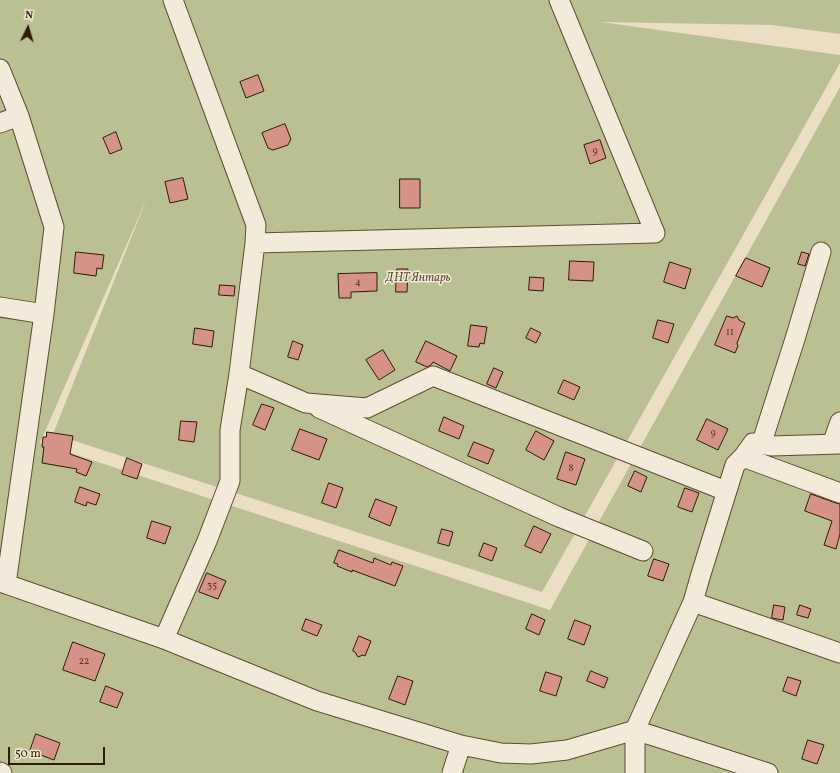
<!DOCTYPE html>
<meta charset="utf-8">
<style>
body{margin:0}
#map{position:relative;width:840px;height:773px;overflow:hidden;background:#ecdec4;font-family:Vollkorn,serif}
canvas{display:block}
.north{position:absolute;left:8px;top:8px;width:40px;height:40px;-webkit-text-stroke:3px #f3ead9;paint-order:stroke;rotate:5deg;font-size:11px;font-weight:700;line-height:16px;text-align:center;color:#2f1c01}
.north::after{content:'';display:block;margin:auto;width:14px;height:18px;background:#2f1c01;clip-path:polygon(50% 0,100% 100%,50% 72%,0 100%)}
.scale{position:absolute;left:8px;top:747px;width:97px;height:18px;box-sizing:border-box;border:2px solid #2f1c01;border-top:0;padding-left:5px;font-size:12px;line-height:14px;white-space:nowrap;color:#2f1c01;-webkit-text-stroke:3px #f3ead9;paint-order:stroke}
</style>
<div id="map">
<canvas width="840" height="773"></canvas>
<div class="north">N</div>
<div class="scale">50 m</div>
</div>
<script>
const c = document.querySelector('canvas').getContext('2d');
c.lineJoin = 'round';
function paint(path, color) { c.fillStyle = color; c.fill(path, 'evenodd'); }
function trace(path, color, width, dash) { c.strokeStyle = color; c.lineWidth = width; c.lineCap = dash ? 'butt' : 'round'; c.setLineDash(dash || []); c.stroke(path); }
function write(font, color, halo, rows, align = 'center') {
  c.font = font + ' Vollkorn,serif'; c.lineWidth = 3; c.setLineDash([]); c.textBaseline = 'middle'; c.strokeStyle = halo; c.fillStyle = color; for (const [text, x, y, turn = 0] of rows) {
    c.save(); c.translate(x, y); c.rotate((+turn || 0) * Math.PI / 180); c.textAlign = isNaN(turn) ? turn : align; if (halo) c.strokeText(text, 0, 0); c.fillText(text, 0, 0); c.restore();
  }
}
paint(new Path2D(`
 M0,0h840v34l-68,-9 -171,-3 239,33v8l-298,529 -489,-158 94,-236 -107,245 510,167 290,-523v686h-840z`), '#bbc092');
const building = new Path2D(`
 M258,75l6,16 -18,7 -6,-16z
 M285,124l6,15 -3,6 -15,5 -5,-2 -6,-15z
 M116,132l6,17 -12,5 -7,-16z
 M600,140l6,18 -16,6 -6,-19z
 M183,178l5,21 -18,4 -5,-21z
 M400,179h20v29h-20z
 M76,252l28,3 -2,14 -5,-1 -1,8 -22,-3z
 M802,252l7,2 -4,12 -7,-2z
 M746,258l24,10 -8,19 -26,-11z
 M570,261l24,1 -1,19 -24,-1z
 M670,262l21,7 -6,20 -21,-7z
 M397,269h11l-1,23h-11z
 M377,273v18l-26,1v6h-12l-1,-24z
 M530,277l14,1 -1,13 -14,-1z
 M220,285l15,1 -1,10 -15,-1z
 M727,316l6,2 4,-2 2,4 6,3 -8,20 1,3 -3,7 -20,-8z
 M658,320l16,4 -6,19 -15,-5z
 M471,325l16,2 -3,17 -4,-1 -1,4 -11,-1z
 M195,328l19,3 -2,16 -19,-3z
 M531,328l10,5 -5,10 -10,-5z
 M293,341l10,4 -5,15 -10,-3z
 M426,341l31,15 -7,15 -17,-9 -2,3 -4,2 -11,-5z
 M383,350l12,20 -16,10 -13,-20z
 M494,368l9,4 -7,16 -9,-4z
 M564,380l16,7 -6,13 -16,-7z
 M262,404l12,4 -9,22 -12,-5z
 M444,417l20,9 -5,13 -20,-8z
 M707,419l21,10 -10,21 -21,-10z
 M181,421l16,1 -3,20 -15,-2z
 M300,429l27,10 -8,21 -27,-10z
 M536,431l18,10 -10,19 -18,-10z
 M47,432l26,4 -3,18 22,8 -6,14 -10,-4 1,-3 -35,-6 2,-16h-2l1,-10h3z
 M474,442l20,8 -6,14 -20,-8z
 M566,452l19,7 -9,26 -19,-6z
 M127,458l15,6 -5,15 -15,-5z
 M635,471l12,6 -6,15 -13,-6z
 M329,483l14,5 -7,20 -14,-5z
 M80,487l20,7 -4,11 -9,-3 -1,4 -11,-4z
 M685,488l14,5 -7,19 -14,-5z
 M811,494l25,9 4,1v30l-4,15 -12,-4 8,-24 -27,-10z
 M376,499l21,8 -7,19 -21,-9z
 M152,521l19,6 -6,17 -18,-6z
 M534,526l17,8 -10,19 -16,-7z
 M442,529l11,3 -4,14 -11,-3z
 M484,543l13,5 -5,13 -13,-5z
 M339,550l34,13 1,-5 17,7 1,-3 11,4 -8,20 -43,-16v2l-15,-6 1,-2 -4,-1z
 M654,559l15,5 -6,17 -15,-5z
 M207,573l19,8 -8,18 -19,-7z
 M774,605l11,2 -2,13 -11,-2z
 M800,605l11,4 -3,9 -11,-3z
 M532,614l13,6 -6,15 -13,-6z
 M306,619l16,6 -5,11 -15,-6z
 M575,620l16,6 -7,19 -16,-6z
 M359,636l12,5 -6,15 -2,-1 -5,2 -3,-5 -2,-1z
 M73,642l32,12 -10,27 -32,-11z
 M591,671l17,7 -4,10 -17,-7z
 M546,672l16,5 -6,19 -16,-5z
 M398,676l15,5 -8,24 -16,-6z
 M788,677l13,4 -5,15 -13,-5z
 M106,686l17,7 -6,15 -17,-6z
 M36,734l24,9 -6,17 -24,-9z
 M808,740l16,5 -7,19 -15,-5z`);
paint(building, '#d59288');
trace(building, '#2f1c01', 1);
const minor = new Path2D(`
 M173,0l83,225 -1,18
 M0,69l19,47 35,111 -10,87 -38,270
 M0,123l19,-7
 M0,307l44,7
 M239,374l16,-131 400,-10 -96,-233
 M319,408l240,109 84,34
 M832,444l8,-22
 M761,445l34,-106 26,-87
 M743,457l97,36
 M0,582l164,57 153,62 144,44 40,8 30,1 36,-4 68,-20 133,43
 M693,602l147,51
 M164,639l43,-98 23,-60v-51l9,-56 67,29 61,5 66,-32 293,115
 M0,772l2,1
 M452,773l9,-28
 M635,773v-43l58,-128 8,-28 34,-109 8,-8 10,-14 18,3 69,-2`);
trace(minor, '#5e4c32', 21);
trace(minor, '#f3ead9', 19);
write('10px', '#583a23', null, [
 ["9",595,152],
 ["4",358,283],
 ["11",730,333],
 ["9",713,434],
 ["8",571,469],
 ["35",212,586],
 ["22",84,662]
]);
write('italic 12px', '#594d2c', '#f3ead9', [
 ["ДНТ Янтарь",418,279]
]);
</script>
